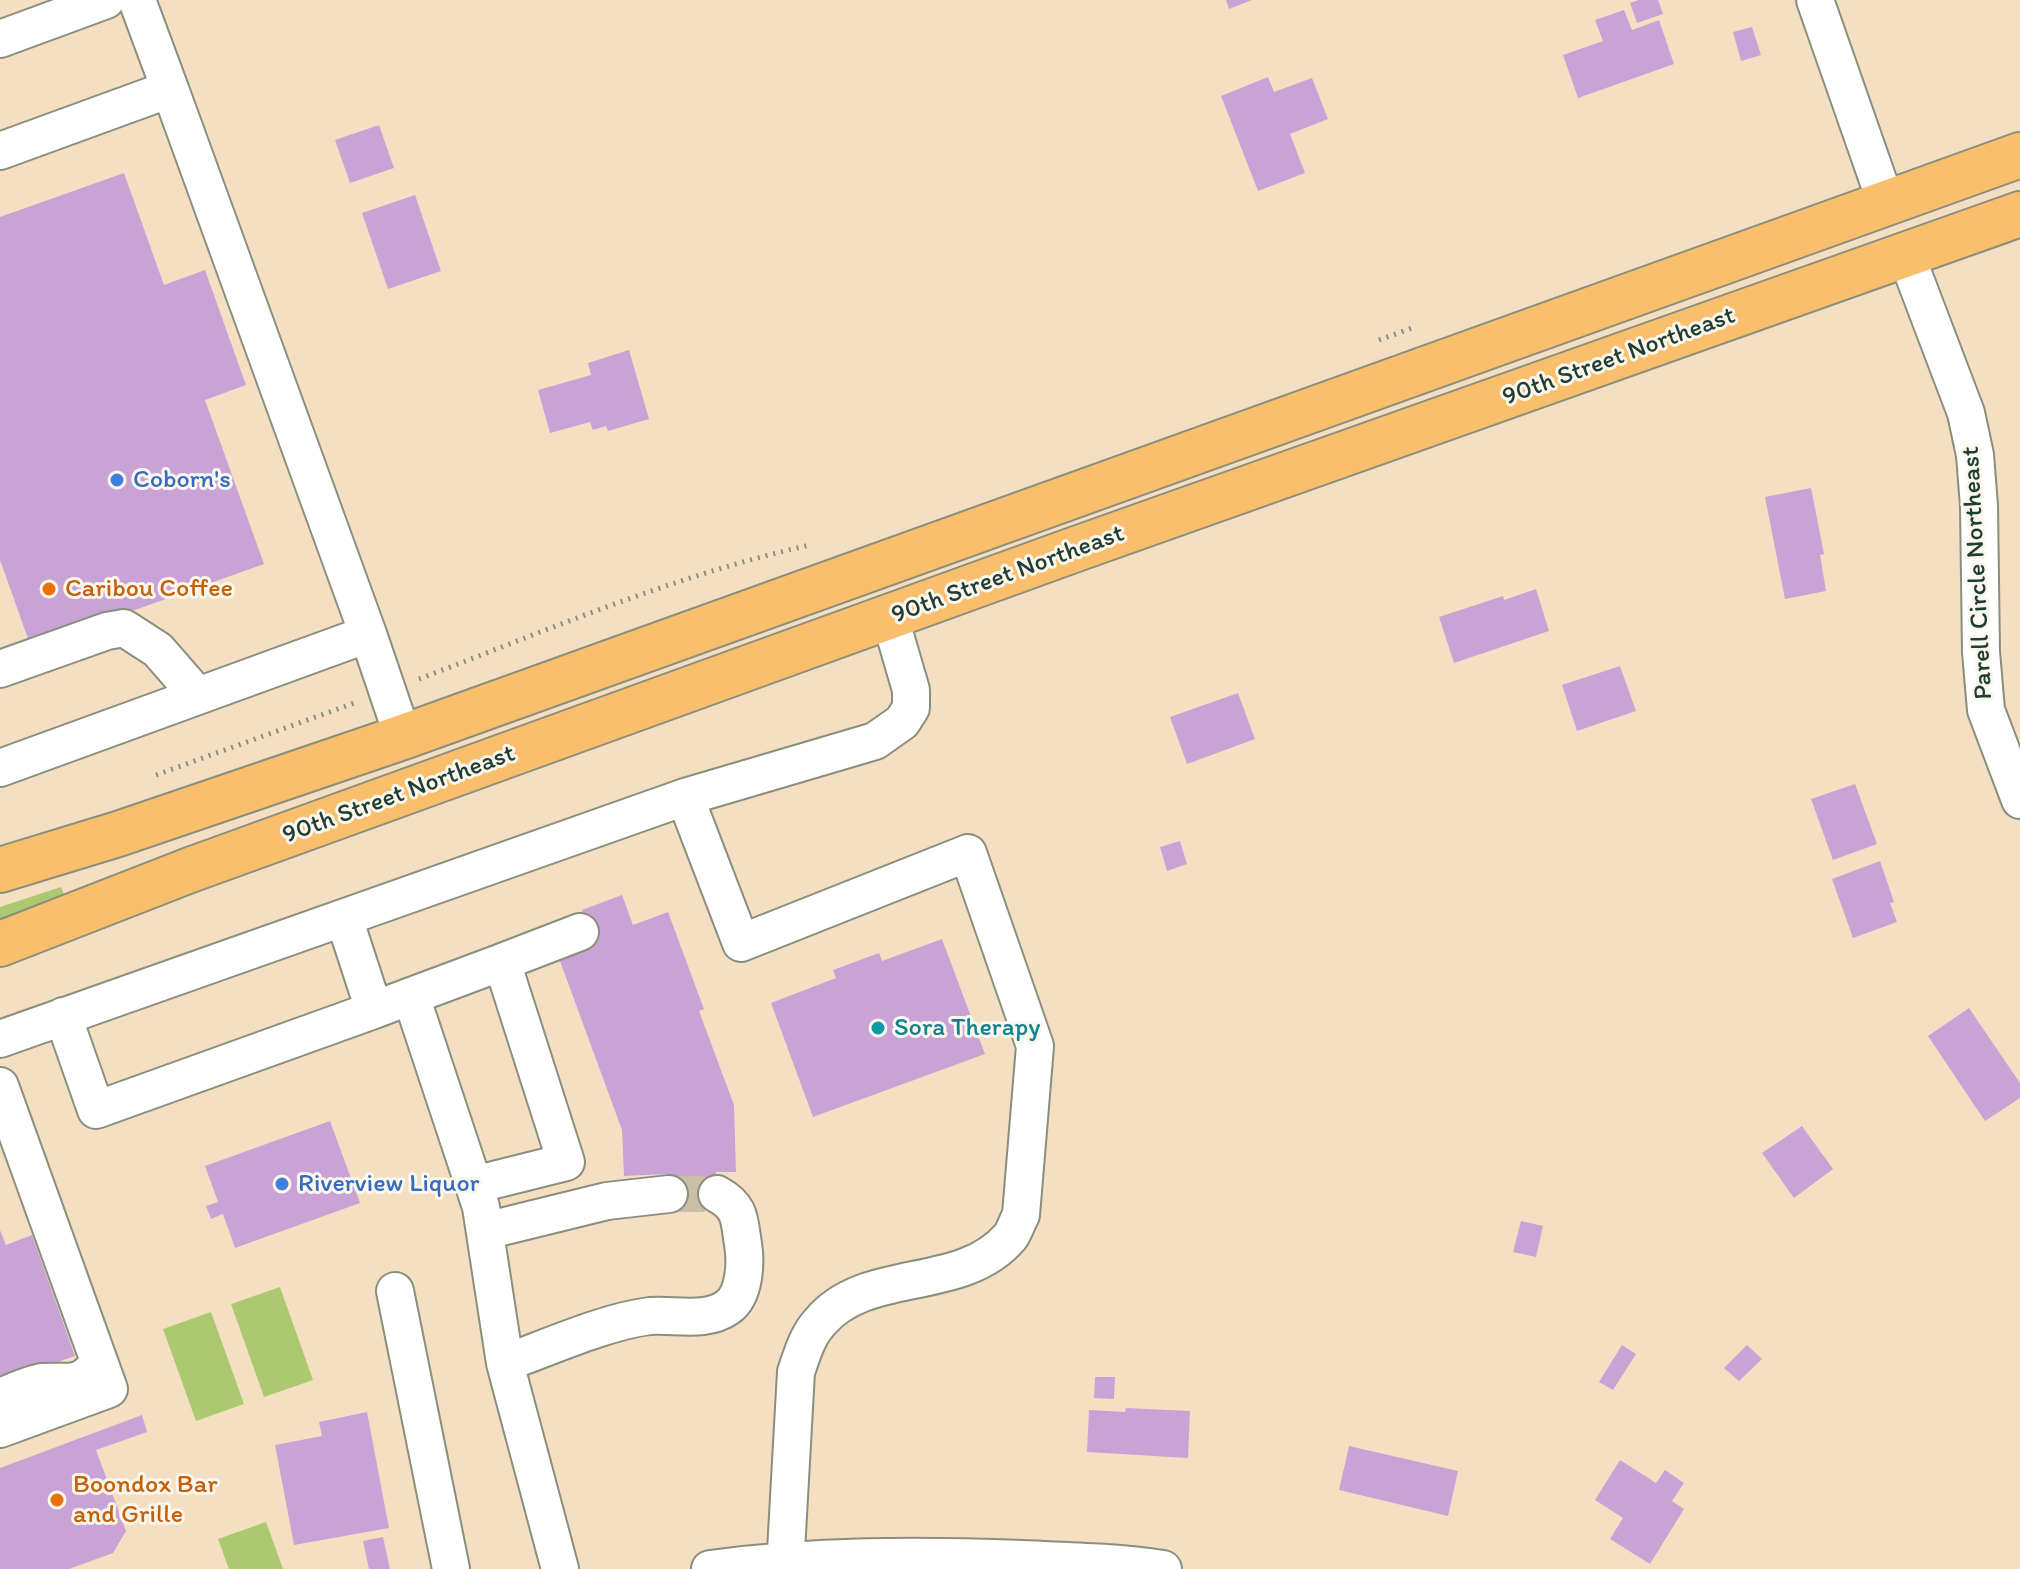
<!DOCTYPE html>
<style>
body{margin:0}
canvas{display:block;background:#f4dfc3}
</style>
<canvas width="2020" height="1569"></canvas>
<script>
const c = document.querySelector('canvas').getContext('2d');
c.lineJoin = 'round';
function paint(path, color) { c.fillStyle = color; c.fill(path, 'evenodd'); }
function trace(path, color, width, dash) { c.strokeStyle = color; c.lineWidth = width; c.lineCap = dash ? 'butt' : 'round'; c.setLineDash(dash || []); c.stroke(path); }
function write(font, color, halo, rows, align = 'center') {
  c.font = font + ' Itim,sans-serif'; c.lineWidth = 6; c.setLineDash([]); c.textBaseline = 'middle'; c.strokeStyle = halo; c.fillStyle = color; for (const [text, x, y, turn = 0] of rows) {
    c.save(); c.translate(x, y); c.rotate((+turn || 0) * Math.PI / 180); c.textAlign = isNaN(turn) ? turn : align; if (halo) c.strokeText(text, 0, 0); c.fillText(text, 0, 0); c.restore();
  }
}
paint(new Path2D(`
 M61,887l5,12 -66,28v-20z
 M280,1287l33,93 -49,17 -33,-93z
 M211,1312l33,92 -48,17 -33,-92z
 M266,1522l17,47h-54l-11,-30z`), '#adc970');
paint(new Path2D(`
 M1226,0h26l-23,9z
 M1639,0h19l5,14 -26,9 -7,-20z
 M1624,10l8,20 27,-10 15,44 -96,34 -15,-43 40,-14 -8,-21z
 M1752,27l9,28 -20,6 -8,-29z
 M1268,77l6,15 38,-14 16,41 -38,15 15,39 -47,18 -37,-95z
 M379,125l15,43 -44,15 -15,-43z
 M124,173l40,112 41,-15 41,115 -41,15 59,164 -233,83 -31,-87v-343z
 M415,195l26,76 -53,18 -26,-76z
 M629,350l20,69 -41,12 -2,-5 -13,4 -3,-8 -40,11 -12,-43 53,-15 -3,-12z
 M1811,488l13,66 -4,1 6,36 -41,8 -20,-102z
 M1536,589l13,42 -95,32 -15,-46 64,-21 1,4z
 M1620,666l16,45 -59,20 -15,-46z
 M1238,693l17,46 -68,25 -17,-47z
 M1855,784l22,60 -44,16 -22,-61z
 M1180,841l7,23 -20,7 -7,-24z
 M1880,861l14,41 -4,1 7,19 -44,16 -21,-59z
 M622,895l11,30 35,-13 36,97 -5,2 35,94 2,67h-20l1,37 -47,2 -1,-37 -45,2 -2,-46 -65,-177 36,-13 -11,-30z
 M942,939l43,115 -172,63 -42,-114 65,-25 -3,-8 46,-17 3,8z
 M1969,1008l51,75v15l-35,23 -57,-85z
 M330,1121l30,82 -125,45 -12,-34 -12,5 -5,-13 12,-4 -13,-36z
 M1802,1126l31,43 -39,29 -32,-45z
 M1521,1221l22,5 -7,31 -23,-5z
 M0,1230l6,15 26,-10 43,121 -75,26z
 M1622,1345l14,9 -23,36 -14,-8z
 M1747,1345l15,14 -23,22 -15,-13z
 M1095,1377h20l-1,22 -20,-1z
 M1126,1408l64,3 -2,47 -101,-6 2,-42 36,2z
 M367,1412l22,116 -95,17 -19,-100 47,-9 -3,-14z
 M142,1415l5,17 -51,18 30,81 -13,22 -44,16h-69v-101z
 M1349,1446l109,25 -10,45 -109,-26z
 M1620,1460l36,23 9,-13 19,13 -12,18 12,8 -34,55 -40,-25 13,-21 -28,-18z
 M383,1537l7,32h-21l-6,-28z`), '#caa3d6');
trace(new Path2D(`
 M669,1194h48`), '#c9bfa6', 36, [36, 18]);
const minor = new Path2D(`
 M137,0l33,89
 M1815,0l71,203
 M0,39l106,-39
 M0,151l170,-62 198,545 -368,134
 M1906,255l60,158 9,42 4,51 2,146 5,58 34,90
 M368,634l35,103
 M0,669l107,-38 17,-3 34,22 40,46
 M685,797l56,146 227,-90 67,193 -14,169c-4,7 -7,17 -11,22 -49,57 -143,29 -190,85 -13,14 -18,33 -24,50l-11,197
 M344,918l30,92 37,-14 70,211 24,156
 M502,962l78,-30
 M411,996l91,-34 64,200 -92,23
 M63,1016l33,94 278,-100
 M0,1039l685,-242 190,-56 27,-19 9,-14v-18l-21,-72
 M0,1086l109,303 -109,40
 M485,1231l122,-30 62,-7
 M395,1291l56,278
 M0,1397c13,-5 29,-13 42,-15 22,-2 36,6 53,-15
 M560,1569l-55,-206c42,-15 102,-42 145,-47 25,-2 56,7 78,-9 17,-12 18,-45 15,-63 -4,-25 -2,-37 -26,-50
 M710,1569c104,-14 208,-14 313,-10 46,2 94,3 140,10`);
const major = new Path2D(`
 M0,870l118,-36 285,-97 1617,-582
 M0,944l190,-74 886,-321 944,-335`);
trace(minor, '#8a8e7c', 40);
trace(major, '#8a8e7c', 48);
trace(new Path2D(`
 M1379,340l36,-13
 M419,679c129,-49 256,-104 391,-134
 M156,775l201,-73`), '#8a8e7c', 5, [2, 6]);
trace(minor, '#fff', 36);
trace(major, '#f9bf6d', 44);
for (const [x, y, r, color] of [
 [117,480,8,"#3f7fe0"],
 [49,589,8,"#e8710a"],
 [878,1028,8,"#0f9aa8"],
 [282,1184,8,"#3f7fe0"],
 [57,1500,8,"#e8710a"]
]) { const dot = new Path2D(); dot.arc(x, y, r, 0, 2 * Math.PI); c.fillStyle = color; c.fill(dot); trace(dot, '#fbf7ec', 3); }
write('26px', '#1f3d34', '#fbf7ec', [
 ["90th Street Northeast",1619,357,-20],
 ["Parell Circle Northeast",1978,573,-93],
 ["90th Street Northeast",1008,575,-20],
 ["90th Street Northeast",399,795,-20]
]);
write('26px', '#366cbe', '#fbf7ec', [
 ["Coborn's",133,480],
 ["Riverview Liquor",298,1184]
], 'left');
write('26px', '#c56008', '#fbf7ec', [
 ["Caribou Coffee",65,589],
 ["Boondox Bar",73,1485],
 ["and Grille",73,1515]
], 'left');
write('26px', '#0d838f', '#fbf7ec', [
 ["Sora Therapy",894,1028]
], 'left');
</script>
